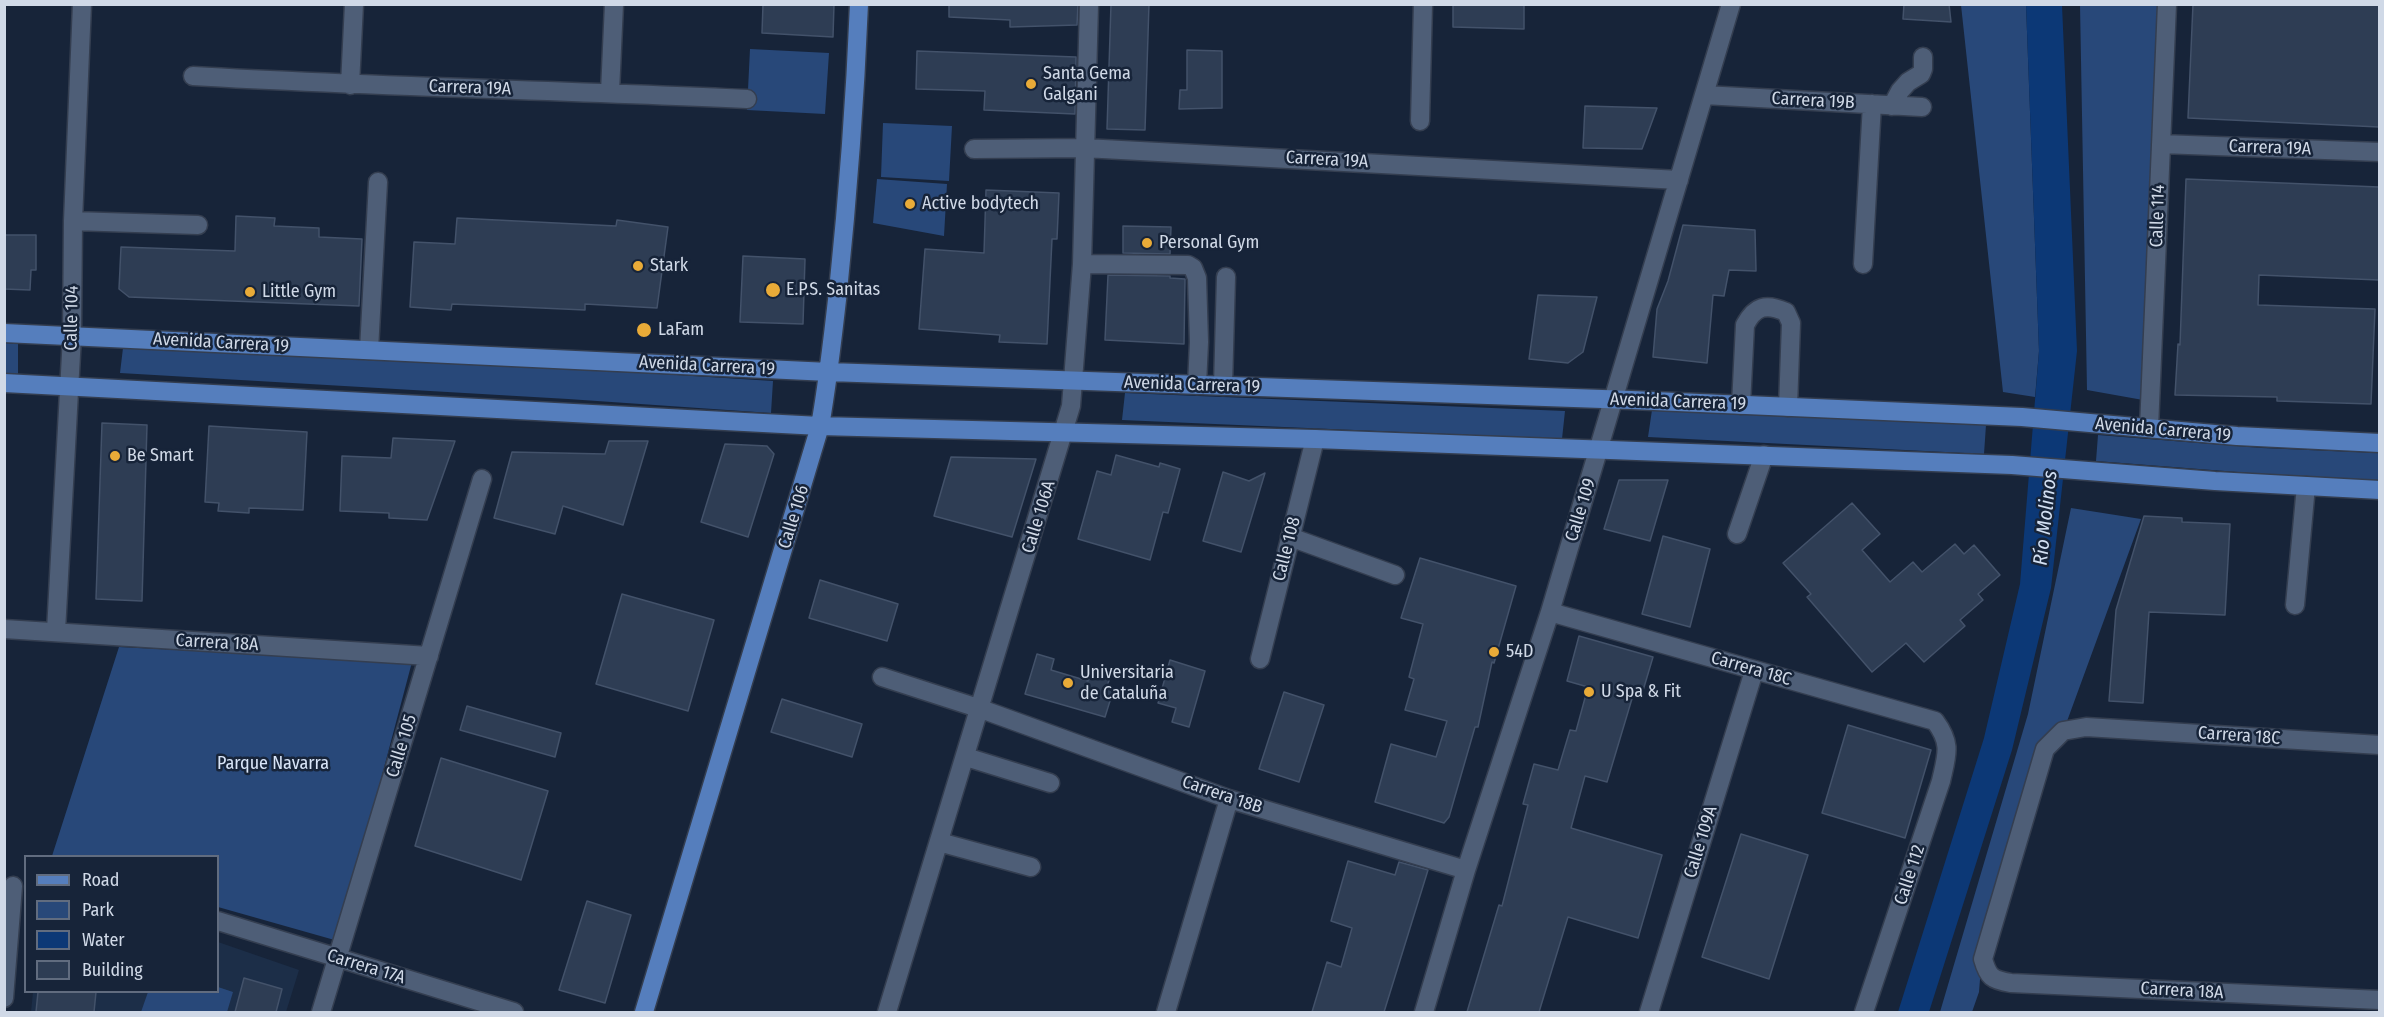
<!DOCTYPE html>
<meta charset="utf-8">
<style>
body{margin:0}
#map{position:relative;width:2384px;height:1017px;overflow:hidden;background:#172439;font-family:"Fira Sans Condensed",sans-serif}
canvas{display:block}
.frame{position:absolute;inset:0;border:6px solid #d0d9e7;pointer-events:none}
.legend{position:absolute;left:24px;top:855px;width:195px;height:138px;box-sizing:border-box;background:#172439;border:2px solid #616c7f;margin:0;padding:8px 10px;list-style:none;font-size:18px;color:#d0d9e7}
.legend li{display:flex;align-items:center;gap:12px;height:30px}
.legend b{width:30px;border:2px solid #616c7f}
</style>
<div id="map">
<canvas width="2384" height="1017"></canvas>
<div class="frame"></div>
<ul class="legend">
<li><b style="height:8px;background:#557ebd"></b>Road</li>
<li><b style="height:16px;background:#284879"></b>Park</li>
<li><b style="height:16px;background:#0c3876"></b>Water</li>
<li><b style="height:16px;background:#2e3d54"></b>Building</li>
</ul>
</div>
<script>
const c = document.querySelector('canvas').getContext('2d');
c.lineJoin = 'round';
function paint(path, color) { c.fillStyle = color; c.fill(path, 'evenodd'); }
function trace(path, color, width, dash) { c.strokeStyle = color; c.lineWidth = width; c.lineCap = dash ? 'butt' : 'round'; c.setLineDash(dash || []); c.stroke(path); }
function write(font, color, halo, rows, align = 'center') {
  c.font = font + ' "Fira Sans Condensed",sans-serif'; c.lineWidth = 5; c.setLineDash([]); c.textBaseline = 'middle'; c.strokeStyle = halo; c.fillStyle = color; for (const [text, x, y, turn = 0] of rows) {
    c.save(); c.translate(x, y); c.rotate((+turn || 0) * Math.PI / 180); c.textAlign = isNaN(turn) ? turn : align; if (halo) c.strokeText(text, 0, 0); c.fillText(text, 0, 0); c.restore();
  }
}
paint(new Path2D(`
 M218,942l81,28 -13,42h-255l2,-20h185z`), '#1c2e48');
paint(new Path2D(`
 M1961,5h65l13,346 -4,46 -32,-5z
 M2080,5h81l-18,395 -56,-10z
 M750,49l79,4 -4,61 -78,-4z
 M883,123l69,3 -3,55 -68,-4z
 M877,179l70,5 -3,52 -71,-13z
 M5,343l13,1v32l-13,-1z
 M123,348l394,17 256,16 -2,32 -203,-14 -448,-26z
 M1125,393l440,18 -3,28 -440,-19z
 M1652,410l334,15 -2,29 -336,-17z
 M2098,435l164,13 117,5v30l-283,-22z
 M2071,508l70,11 -75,205 -24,15 -60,215 -3,38 -7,20h-32l88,-298z
 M119,647l293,15 -74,279 -120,-34v-51h-166z
 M218,987l15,5 -6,20h-86l7,-20h70z`), '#284879');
paint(new Path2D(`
 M2026,5h36l15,346 -26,237 -39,162 -83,262h-31l86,-274 36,-154 19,-233z`), '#0c3876');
const building = new Path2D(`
 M763,4h71l-1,33 -71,-4z
 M949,4h129l-1,21 -67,2v-7l-61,-3z
 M1111,4h38l-4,126 -38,-1z
 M1453,4h71v25l-71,-2z
 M1904,4h45l2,18 -48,-3z
 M2193,4h186v123l-191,-9z
 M1187,50l35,1v57l-43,1 1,-19h7z
 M917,51l159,6 -1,57 -91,-4 1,-19 -69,-2z
 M1585,106l72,2 -15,41 -59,-1z
 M2186,179l193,8v93l-120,-5 -1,30 117,4 -4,95 -94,-3v-4l-102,-2 3,-51 2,1z
 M986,190l73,3 -2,46h-5l-5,105 -48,-2 1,-7 -81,-6 6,-80 59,4z
 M236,216l39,2 -1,8 45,2v9l43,2 -3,67 -230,-9 -10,-8 2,-42 114,4z
 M457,218l159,8 1,-6 51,7 -11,81 -72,-4v6l-133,-6 -1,6 -41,-3 4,-65 41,2z
 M1683,225l72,5 1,41 -27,-1 -5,26 -11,-1 -6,68 -54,-6 4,-48 11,-28z
 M1123,226l48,1 -1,27 -47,-1z
 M4,235h32v35h-5l-1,20 -26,-1z
 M743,256l62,3 -2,65 -63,-2z
 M1108,275l62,1v2l15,1 -1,65 -79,-4z
 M1538,295l59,2 -14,55 -15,11 -39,-4z
 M102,423l45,2 -5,176 -46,-2z
 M209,426l98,6 -4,78 -54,-2v5l-31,-2 1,-8 -14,-1z
 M393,438l62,3 -28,79 -38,-2v-5l-49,-2 2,-55 49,2z
 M609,441h39l-25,84 -60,-19 -8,28 -61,-16 18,-66 93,2z
 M725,444l42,2 7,8 -26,83 -47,-15z
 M1116,455l43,12 1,-4 20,6 -12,44 -5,-1 -13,48 -72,-21 19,-68 14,4z
 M951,457l85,2 -24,78 -78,-21z
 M1223,472l26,9 16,-8 -24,79 -38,-11z
 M1619,480h49l-18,61 -46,-12z
 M1852,503l28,31 -18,16 28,32 23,-20 9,10 33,-28 9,10 10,-9 26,30 -22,19 5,6 -23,20 5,6 -41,36 -18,-19 -34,29 -65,-75 4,-3 -28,-31z
 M2144,516l38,2v4l48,2 -5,91 -76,-3 -6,91 -34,-2 7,-91z
 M1663,536l47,13 -20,78 -48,-13z
 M1420,558l96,28 -22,77 -2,-1 -14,65h-3l-26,90 -5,6 -69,-21 16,-58 45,13 11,-36 -42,-11 9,-31 -5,-2 14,-53 -22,-6z
 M820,580l78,24 -11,37 -78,-23z
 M622,594l92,26 -26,91 -92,-27z
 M1579,636l74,21 -11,37 -8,-2 -27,90 -22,-6 -14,52 91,27 -24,83 -70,-21 -29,95h-72l32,-107 3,1 26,-101 -5,-1 11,-40 24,6 12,-40 6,1 12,-44 -21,-6z
 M1037,654l17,5 -3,11 37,11 2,-9 20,6 -3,8 7,2 -9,29 -80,-23z
 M1170,660l35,11 -16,56 -17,-5 4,-14 -18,-5z
 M1284,692l40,13 -25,77 -40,-13z
 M782,699l80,25 -10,33 -81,-25z
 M467,706l94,27 -6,24 -95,-27z
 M1848,725l83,25 -26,88 -83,-25z
 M441,758l107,33 -27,89 -106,-34z
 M1741,834l67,21 -39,124 -67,-22z
 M1348,861l47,14 4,-13 29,8 -44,142h-72l15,-50 14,5 11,-39 -21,-7z
 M587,901l44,14 -26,88 -46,-13z
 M244,978l38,11 -6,23h-41z
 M38,992h58l-2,20h-58z`);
paint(building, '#2e3d54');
trace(building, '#43526a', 1.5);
const minor = new Path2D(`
 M193,76c185,11 369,14 554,23
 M350,85l4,-81
 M610,92l4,-88
 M1704,95l218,12
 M1892,106l8,-15 8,-9 13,-8 2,-5v-12
 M1420,121l3,-117
 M2161,144l219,8
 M974,149l110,-1 595,32
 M73,221l125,4
 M1082,264l106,1 5,3 4,10 2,64 -2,43
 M1863,264l9,-160
 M369,350l9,-168
 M1223,386l3,-109
 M1741,405l4,-80c10,-19 21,-22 41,-13l5,11 -3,84
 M2149,428l18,-424
 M1737,534l27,-79
 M1290,537l105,38
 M2295,605l11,-119
 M1550,612l385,109c17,23 12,33 6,60l-77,231
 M4,629l425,27
 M56,631l16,-295 1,-115 9,-217
 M1260,659l55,-220
 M882,677l99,32 248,90 237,71
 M2380,745l-294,-18 -23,4 -18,18 -62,210c5,18 9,21 28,24l369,17
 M966,757l84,26
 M939,842l92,25
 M218,921l296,91
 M4,998l9,-112
 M321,1012l161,-533
 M887,1012l184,-606 11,-142 7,-260
 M1166,1012l63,-213
 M1424,1012l42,-142 84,-258 181,-608
 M1649,1012l105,-341`);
const major = new Path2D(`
 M4,333l825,39 802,28 391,17 215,19 143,7
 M4,383l816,43 495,13 697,26 203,16 165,9
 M644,1012l176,-586c8,-45 13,-90 18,-135 10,-96 17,-191 21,-287`);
trace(minor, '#343e50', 21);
trace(major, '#343e50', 21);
trace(minor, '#4e5e77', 18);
trace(major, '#557ebd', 18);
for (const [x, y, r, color] of [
 [1031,84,6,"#e9ab38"],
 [910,204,6,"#e9ab38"],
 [1147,243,6,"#e9ab38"],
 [638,266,6,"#e9ab38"],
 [773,290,8,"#e9ab38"],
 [250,292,6,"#e9ab38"],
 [644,330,8,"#e9ab38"],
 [115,456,6,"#e9ab38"],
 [1494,652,6,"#e9ab38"],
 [1068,683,6,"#e9ab38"],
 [1589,692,6,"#e9ab38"]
]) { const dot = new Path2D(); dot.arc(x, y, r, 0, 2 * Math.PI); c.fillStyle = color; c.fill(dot); trace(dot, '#172439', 2); }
write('18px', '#d0d9e7', '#172439', [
 ["Santa Gema",1043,74],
 ["Galgani",1043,95],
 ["Active bodytech",922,204],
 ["Personal Gym",1159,243],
 ["Stark",650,266],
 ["E.P.S. Sanitas",786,290],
 ["Little Gym",262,292],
 ["LaFam",658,330],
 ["Be Smart",127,456],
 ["54D",1506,652],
 ["Universitaria",1080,673],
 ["de Cataluña",1080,694],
 ["U Spa & Fit",1601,692]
], 'left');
write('18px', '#d0d9e7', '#172439', [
 ["Carrera 19A",470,88,2],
 ["Carrera 19B",1813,101,3],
 ["Carrera 19A",2270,148,2],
 ["Carrera 19A",1327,160,3],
 ["Calle 114",2158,216,-88],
 ["Calle 104",72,318,-89],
 ["Avenida Carrera 19",221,343,3],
 ["Avenida Carrera 19",707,366,3],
 ["Avenida Carrera 19",1192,385,2],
 ["Avenida Carrera 19",1678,402,2],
 ["Avenida Carrera 19",2163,430,5],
 ["Calle 109",1581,510,-73],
 ["Calle 106",794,517,-73],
 ["Calle 106A",1039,517,-73],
 ["Calle 108",1287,549,-76],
 ["Carrera 18A",217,643,3],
 ["Carrera 18C",1751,669,16],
 ["Carrera 18C",2239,736,4],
 ["Calle 105",402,746,-73],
 ["Carrera 18B",1222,795,19],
 ["Calle 109A",1701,842,-73],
 ["Calle 112",1910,875,-72],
 ["Carrera 17A",366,967,17],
 ["Carrera 18A",2182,991,3]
]);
write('18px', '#d9e5f8', '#172439', [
 ["Parque Navarra",273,764]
]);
write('italic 20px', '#d3e0f3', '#172439', [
 ["Río Molinos",2046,518,-84]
]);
</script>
